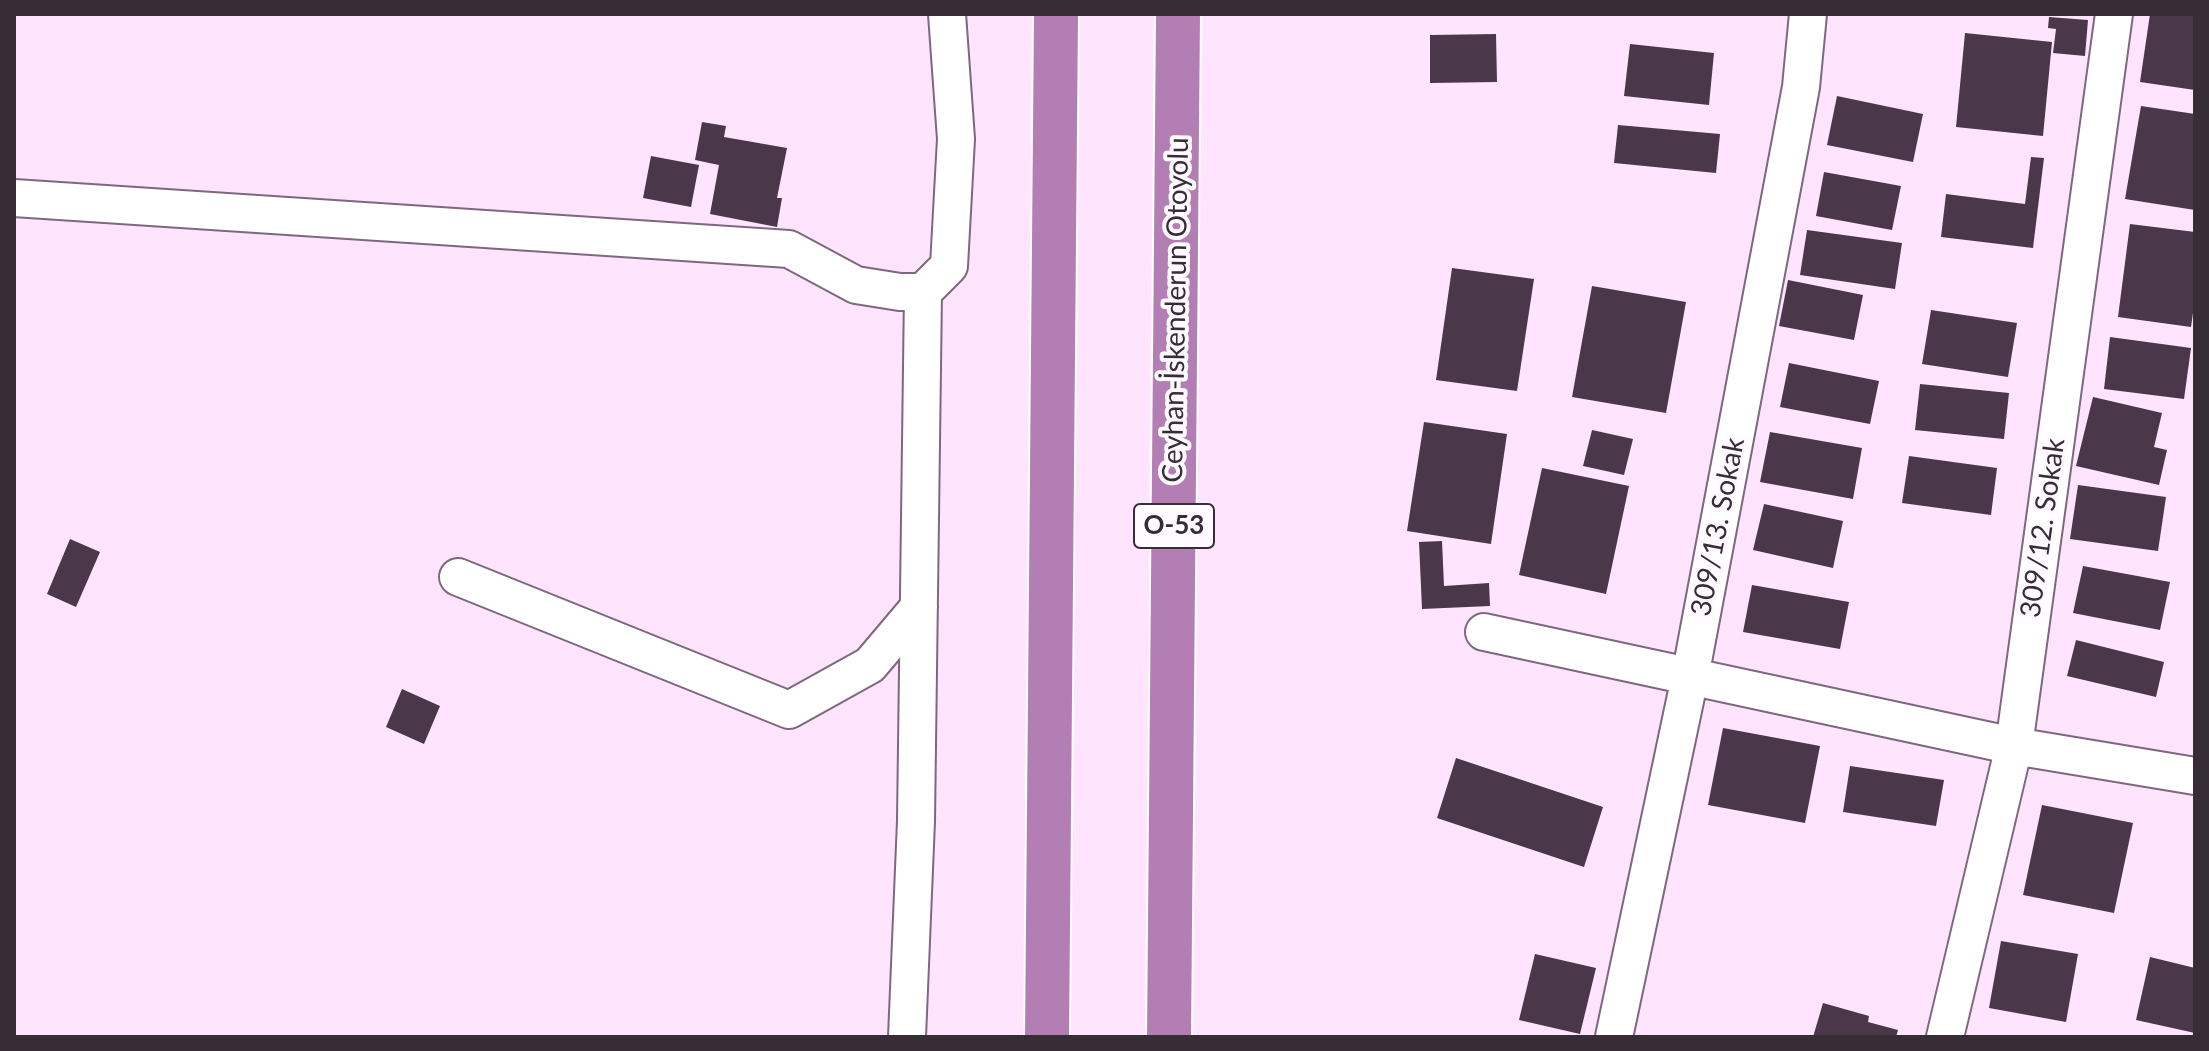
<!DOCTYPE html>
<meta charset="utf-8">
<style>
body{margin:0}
#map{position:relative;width:2209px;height:1051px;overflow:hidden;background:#fee5fd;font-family:Lato,sans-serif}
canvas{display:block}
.frame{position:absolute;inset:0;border:16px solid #362d36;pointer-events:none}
</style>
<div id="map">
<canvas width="2209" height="1051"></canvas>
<div class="frame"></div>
</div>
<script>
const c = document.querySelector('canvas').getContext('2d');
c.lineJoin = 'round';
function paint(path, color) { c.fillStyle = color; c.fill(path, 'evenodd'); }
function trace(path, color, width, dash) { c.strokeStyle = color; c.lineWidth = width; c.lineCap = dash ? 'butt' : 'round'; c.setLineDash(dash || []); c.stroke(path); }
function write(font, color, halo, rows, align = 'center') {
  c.font = font + ' Lato,sans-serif'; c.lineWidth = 8; c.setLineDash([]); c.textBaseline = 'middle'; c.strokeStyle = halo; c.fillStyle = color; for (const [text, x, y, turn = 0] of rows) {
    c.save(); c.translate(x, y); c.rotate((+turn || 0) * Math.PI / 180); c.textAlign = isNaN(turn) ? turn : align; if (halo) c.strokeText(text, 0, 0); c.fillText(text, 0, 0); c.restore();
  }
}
paint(new Path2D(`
 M2150,14h45v76l-55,-8z
 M2049,17l39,3 -3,36 -32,-3 3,-24 -8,-1z
 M1965,33l87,9 -9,94 -87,-9z
 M1496,34l1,48 -67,1v-48z
 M1630,44l84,9 -5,52 -85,-9z
 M1837,96l86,18 -10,48 -86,-17z
 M2141,106l54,8v96l-70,-11z
 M702,122l24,4 -2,11 63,11 -10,50h5l-5,29 -67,-13 9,-49 -24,-5z
 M1618,125l102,9 -4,39 -102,-10z
 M651,156l48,9 -8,42 -48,-9z
 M2031,157l13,1 -11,90 -92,-11 5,-43 79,10z
 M1824,172l77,14 -9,44 -76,-14z
 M2130,224l65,8v67l-4,28 -73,-10z
 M1807,230l95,13 -7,46 -95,-14z
 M1452,268l82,11 -17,112 -81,-11z
 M1788,280l75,15 -9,45 -75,-14z
 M1592,286l94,16 -20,111 -94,-16z
 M1931,310l86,13 -9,54 -86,-13z
 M2110,337l81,11 -7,51 -80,-10z
 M1789,363l90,18 -9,43 -90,-17z
 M1920,384l89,9 -5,46 -89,-9z
 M2093,397l69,16 -8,34 13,3 -8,35 -83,-19z
 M1424,422l83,12 -16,110 -84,-13z
 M1592,430l41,9 -9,36 -41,-9z
 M1770,432l92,16 -9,51 -93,-17z
 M1909,456l88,12 -6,47 -89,-12z
 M1542,468l87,18 -23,108 -87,-19z
 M2078,485l88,12 -8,54 -88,-12z
 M1764,504l79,17 -10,47 -80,-18z
 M70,539l30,13 -24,55 -29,-13z
 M1442,541l2,45 45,-3 1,23 -68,3 -3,-67z
 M2083,566l87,16 -10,48 -87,-17z
 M1752,585l97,17 -9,47 -97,-17z
 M2076,640l88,22 -8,35 -89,-21z
 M402,689l38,17 -16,38 -38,-17z
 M1723,728l97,18 -15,77 -97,-18z
 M1456,758l147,49 -19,60 -147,-49z
 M1850,766l94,14 -8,46 -93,-14z
 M2042,805l91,18 -19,90 -91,-18z
 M2001,941l77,13 -12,68 -77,-14z
 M1535,954l61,14 -16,66 -61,-14z
 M2150,957l45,11v65l-59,-13z
 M1823,1003l46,13 -1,6 30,8 -2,7h-83z`), '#4a374a');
const minor = new Path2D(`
 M14,198l775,51 67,36 44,7h23l26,-26 7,-127 -9,-125
 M458,577l331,133 81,-45 49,-58
 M1484,632l530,114 181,30
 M907,1037l9,-216 7,-529
 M1614,1037l76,-360 111,-590 7,-73
 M1945,1037l69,-291 100,-732`);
const highway = new Path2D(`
 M1047,1037l9,-1023
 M1169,1037l9,-1023`);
trace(minor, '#7e687e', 40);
trace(highway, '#fff', 48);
trace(minor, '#fff', 36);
trace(highway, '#b27eb3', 44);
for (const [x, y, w] of [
 [1174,526,80]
]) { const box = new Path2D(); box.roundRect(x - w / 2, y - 22, w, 44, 6); c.fillStyle = '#fffaff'; c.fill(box); trace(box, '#362d36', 2); }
write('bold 26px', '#362d36', null, [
 ["O-53",1174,526]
]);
write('28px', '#362d36', '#fffaff', [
 ["Ceyhan-İskenderun Otoyolu",1176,310,-89],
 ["309/13. Sokak",1718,527,-79],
 ["309/12. Sokak",2043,528,-82]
]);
</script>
